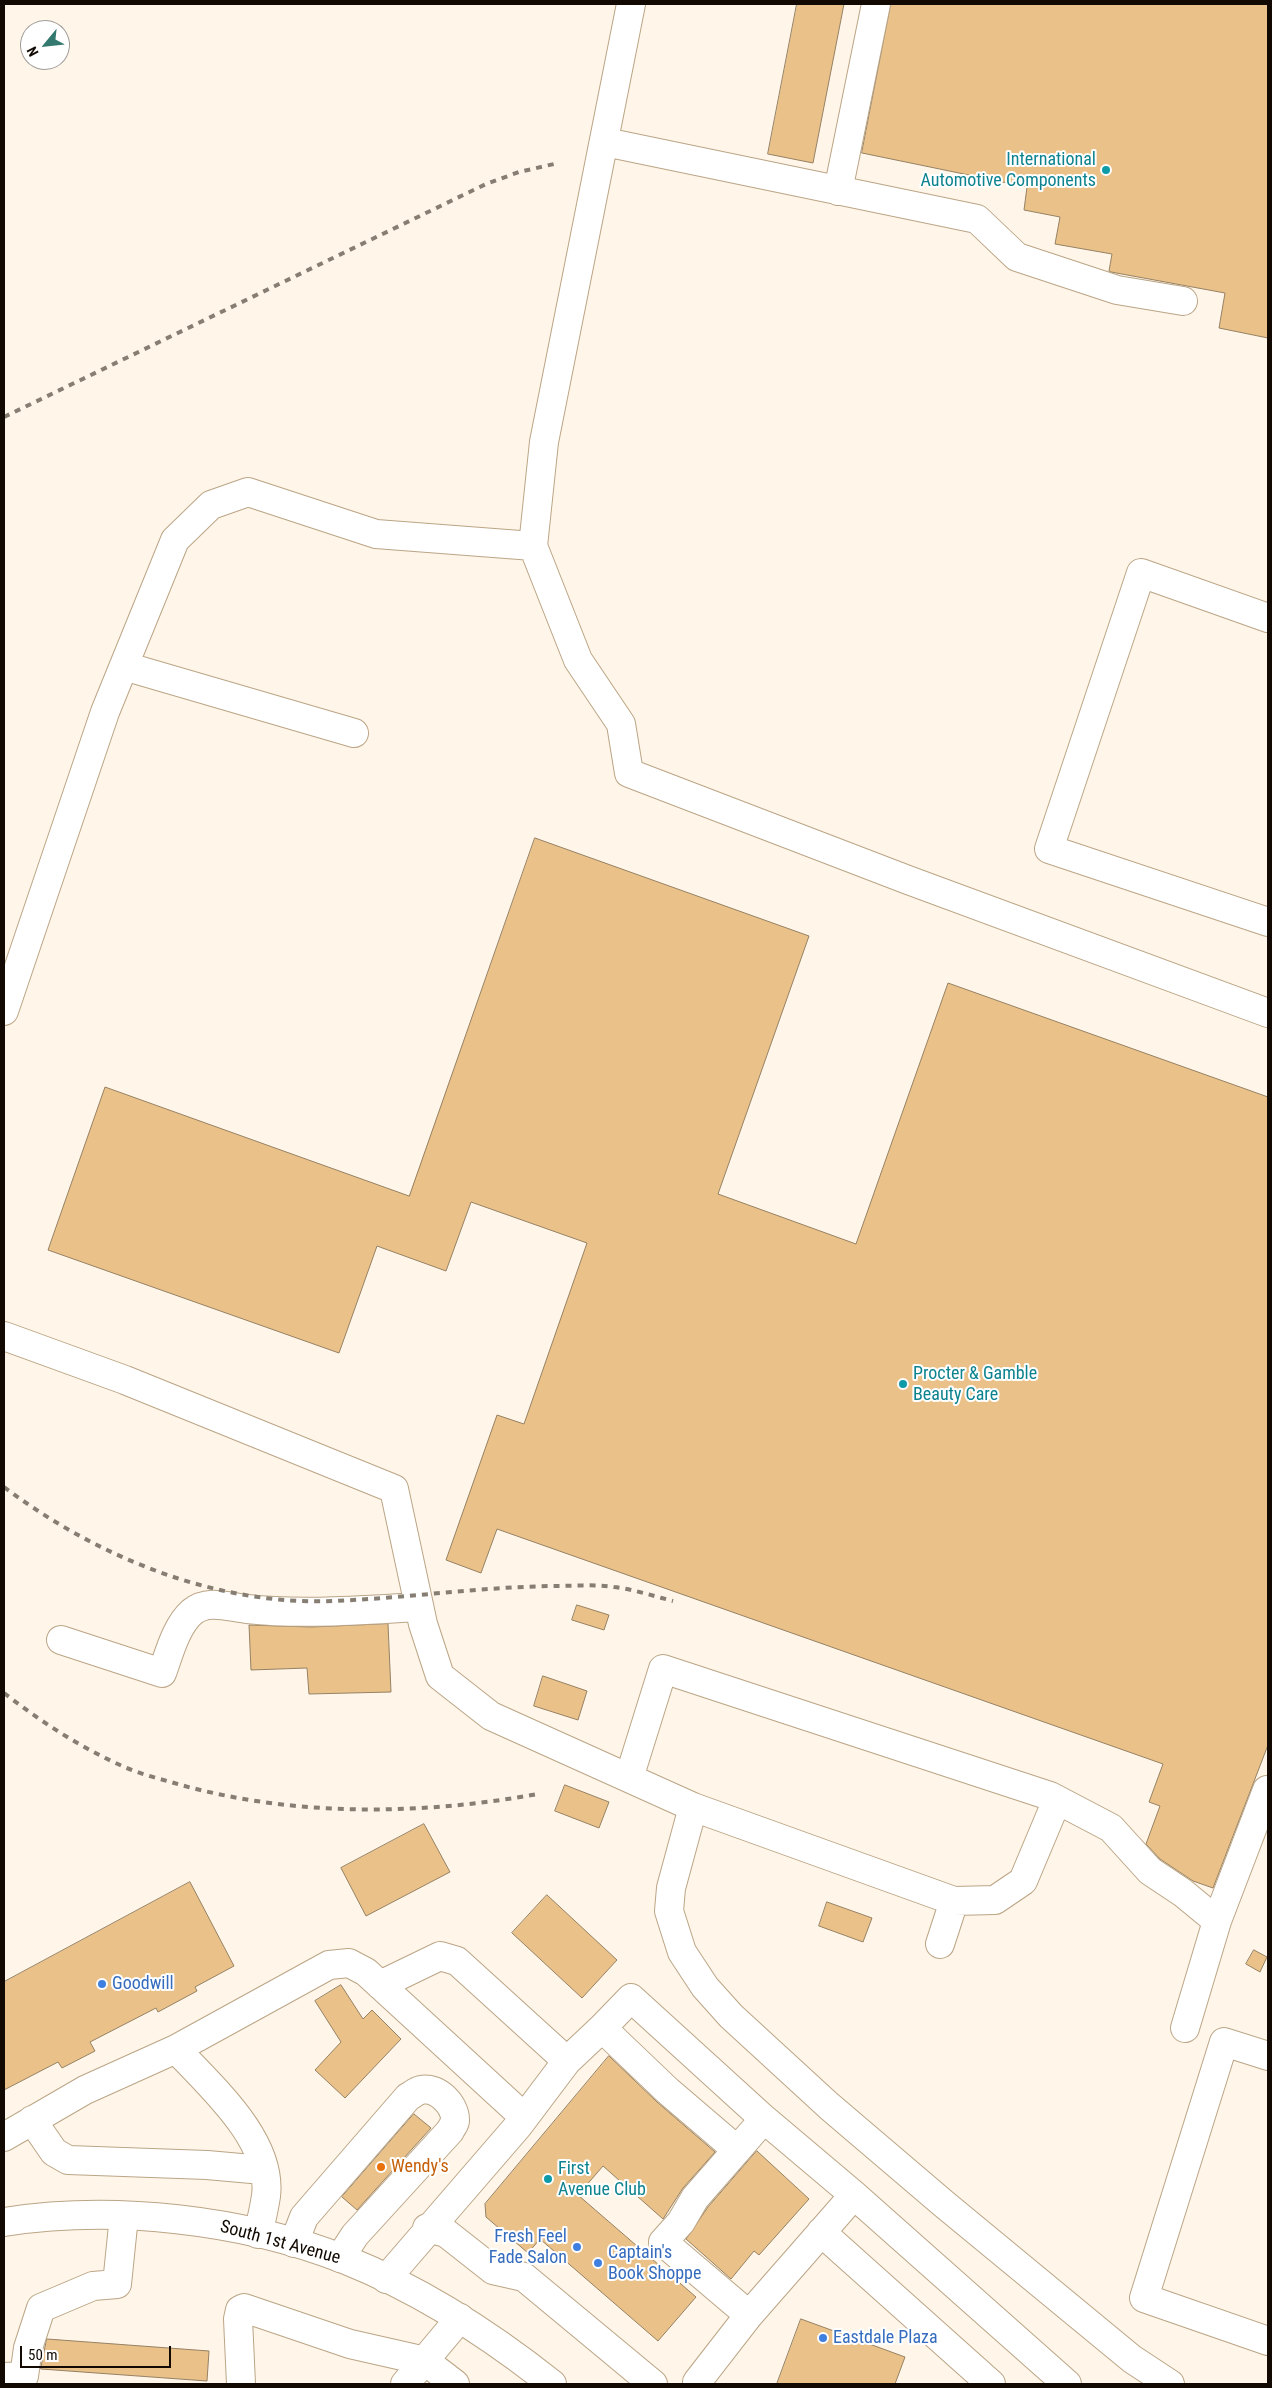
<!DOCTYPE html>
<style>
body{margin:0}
#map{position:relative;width:1272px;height:2388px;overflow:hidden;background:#fff5e8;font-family:"Roboto Condensed",sans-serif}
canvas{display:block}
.frame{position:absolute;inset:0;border:5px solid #120a02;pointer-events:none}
.north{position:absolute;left:20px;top:20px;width:50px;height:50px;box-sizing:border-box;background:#fff;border:1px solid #a09d9a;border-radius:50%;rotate:242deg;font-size:14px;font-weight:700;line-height:20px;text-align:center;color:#120a02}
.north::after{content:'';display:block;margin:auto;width:18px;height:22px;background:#33796f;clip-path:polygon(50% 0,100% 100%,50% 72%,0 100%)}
.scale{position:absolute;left:20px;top:2346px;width:151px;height:22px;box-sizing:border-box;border:2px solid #120a02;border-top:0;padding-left:6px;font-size:15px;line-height:18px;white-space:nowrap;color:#120a02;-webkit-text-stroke:4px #fff;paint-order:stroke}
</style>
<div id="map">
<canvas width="1272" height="2388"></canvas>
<div class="frame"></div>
<div class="north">N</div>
<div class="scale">50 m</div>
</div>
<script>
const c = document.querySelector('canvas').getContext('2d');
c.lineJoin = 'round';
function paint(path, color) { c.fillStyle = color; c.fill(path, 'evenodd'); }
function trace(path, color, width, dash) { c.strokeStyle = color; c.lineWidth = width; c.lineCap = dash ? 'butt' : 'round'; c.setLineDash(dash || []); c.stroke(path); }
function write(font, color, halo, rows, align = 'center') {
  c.font = font + ' "Roboto Condensed",sans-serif'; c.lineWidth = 4; c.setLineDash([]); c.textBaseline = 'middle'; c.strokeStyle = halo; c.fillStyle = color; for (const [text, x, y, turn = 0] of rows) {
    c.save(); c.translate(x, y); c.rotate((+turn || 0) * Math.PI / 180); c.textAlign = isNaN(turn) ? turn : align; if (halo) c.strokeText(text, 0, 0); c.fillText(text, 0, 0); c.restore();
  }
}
const building = new Path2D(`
 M797,4h47l-31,159 -45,-9z
 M891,4h377v334l-49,-10 6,-35 -114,-21 -2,-1 3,-17 -57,-10 5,-27 -36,-7 3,-23 -165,-34z
 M535,838l274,98 -91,258 138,50 92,-261 320,114v648l-55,143 -20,-7 -33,-22 -14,-15 14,-38 -11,-4 14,-38 -666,-235 -16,44 -35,-13 51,-145 27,9 63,-181 -116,-41 -25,69 -69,-25 -38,107 -291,-103 57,-163 304,109z
 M577,1605l32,10 -5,15 -32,-10z
 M388,1624l3,68 -82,2 -2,-26 -56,2 -2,-45 62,2z
 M543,1676l44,15 -9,29 -44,-14z
 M565,1785l44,17 -10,26 -44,-17z
 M424,1824l26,48 -84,44 -25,-48z
 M190,1882l44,84 -39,21 2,4 -39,21 -2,-4 -66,34 5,9 -33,17 -4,-6 -54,28v-108z
 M547,1895l70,65 -35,38 -70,-65z
 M827,1902l45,16 -9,24 -44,-16z
 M1254,1950l13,7 -7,15 -14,-8z
 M341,1985l22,34 9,-9 29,29 -56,59 -30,-28 26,-28 -26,-41z
 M609,2056l48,46 58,50 -32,36 -20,31 -60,-53 -25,29 118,102 -38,44 -118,-102 -12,14 -42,-36 -1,-13z
 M414,2114l17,14 -74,82 -15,-13z
 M757,2151l52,48 -50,56 -5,-4 -23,28 -45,-40 22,-32z
 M801,2319l104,38 -10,27h-118z
 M47,2339l162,12 -2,30 -166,-12z`);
paint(building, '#e9c189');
trace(building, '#968163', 1);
const minor = new Path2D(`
 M631,4l-87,438 -11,104 45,114 43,64 8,49 279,107 360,133
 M605,142l372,77 40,38 100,33 66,11
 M838,191l38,-187
 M1268,618l-127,-45 -92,276 219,73
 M124,666l230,67
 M4,1011l101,-299 70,-172 36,-35 37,-13 128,42 157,12
 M4,1336l121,44 269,109 29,135 17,52 51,40 202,91 261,94 41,-1 28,-19 34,-81
 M61,1640l101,33c7,-19 14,-47 30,-61 16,-13 36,-5 55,-3 57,6 115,1 172,-2
 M629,1778l34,-109 387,127 61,32 39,43 33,22 34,28
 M693,1807l-22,81 -2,23 13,41 23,35 26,29 98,90 115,98 188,155 38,25
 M940,1944l14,-43
 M380,1985l60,-29 17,5 110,100
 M602,2028l29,-30 133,121
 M1185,2028l32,-107 50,-131
 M176,2049c34,37 97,91 90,147 -2,13 -5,26 -8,38
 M1268,2056l-44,-14 -80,256 124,43
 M32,2120l22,32 14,8 139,5 56,5
 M4,2137l81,-47 91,-41 153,-84 20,-2 17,9 158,145
 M854,2195l213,189
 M427,2228l19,5 47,37 31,7 129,107
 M821,2232l170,152
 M294,2243l10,-26 104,-120c4,-2 8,-6 13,-7 16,-4 35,15 34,31 0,3 -4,7 -5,10l-95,104 -15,23
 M386,2279l132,-153 49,-65 35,-33 66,63 69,59 -42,48 -14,24 -18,20 86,73
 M4,2377l20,-1 4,-28 13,-40 52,-22 24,-2 7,-68
 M697,2382l52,-67 105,-120 -90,-76 -27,31
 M241,2384l-3,-65 2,-9 4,-2 106,36 75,17 30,23
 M405,2384l55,-66`);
const major = new Path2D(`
 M4,2222c109,-17 239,-3 342,38 75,30 143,74 206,124`);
trace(minor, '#bba586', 30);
trace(major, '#bba586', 30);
trace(minor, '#fff', 28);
trace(major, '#fff', 28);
trace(new Path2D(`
 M4,417l482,-233 33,-12 35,-8
 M4,1487c93,70 212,119 330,114 73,-3 146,-14 219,-15 20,0 41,-2 61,1 19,2 39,9 59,14
 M4,1693c36,28 74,53 116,72 19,9 41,14 61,20 116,32 240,30 357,9`), '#877e73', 4, [6, 6]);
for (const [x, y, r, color] of [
 [1106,170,5,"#0f9aa8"],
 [903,1384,5,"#0f9aa8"],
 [102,1984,5,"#3f7fe0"],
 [381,2167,5,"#e8710a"],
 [548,2179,5,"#0f9aa8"],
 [577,2247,5,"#3f7fe0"],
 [598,2263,5,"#3f7fe0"],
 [823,2338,5,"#3f7fe0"]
]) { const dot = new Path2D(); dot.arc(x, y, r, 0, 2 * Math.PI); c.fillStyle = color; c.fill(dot); trace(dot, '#fff', 2); }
write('18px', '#0d838f', '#fff', [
 ["International",1096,160,"right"],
 ["Automotive Components",1096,181,"right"],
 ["Procter & Gamble",913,1374],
 ["Beauty Care",913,1395],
 ["First",558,2169],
 ["Avenue Club",558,2190]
], 'left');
write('18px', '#366cbe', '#fff', [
 ["Goodwill",112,1984],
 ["Fresh Feel",567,2237,"right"],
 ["Fade Salon",567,2258,"right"],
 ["Captain's",608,2253],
 ["Book Shoppe",608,2274],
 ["Eastdale Plaza",833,2338]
], 'left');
write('18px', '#c56008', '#fff', [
 ["Wendy's",391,2167]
], 'left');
write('18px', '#120a02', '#fff', [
 ["South 1st Avenue",280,2243,15]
]);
</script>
